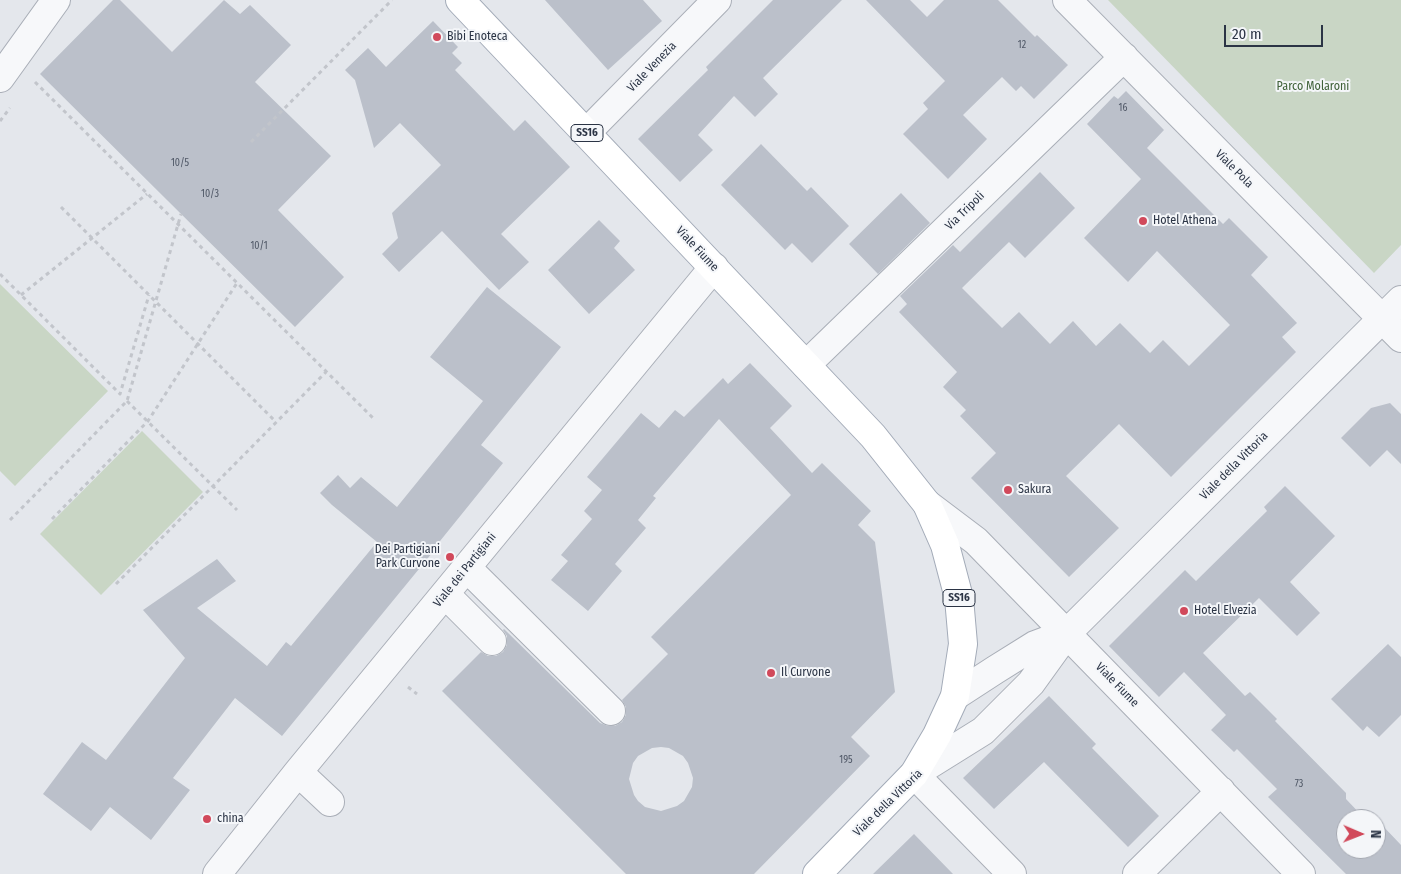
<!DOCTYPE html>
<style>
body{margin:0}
#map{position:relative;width:1401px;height:874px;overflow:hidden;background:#e4e7ec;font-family:"Fira Sans Condensed",sans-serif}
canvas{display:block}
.north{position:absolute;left:1336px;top:809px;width:50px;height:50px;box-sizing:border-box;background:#f4f6f9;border:1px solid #a4a8b1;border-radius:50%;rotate:91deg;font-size:14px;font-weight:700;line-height:20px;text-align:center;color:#2b3445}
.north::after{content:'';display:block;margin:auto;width:18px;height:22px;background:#d1495b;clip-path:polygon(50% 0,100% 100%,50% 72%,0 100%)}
.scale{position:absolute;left:1224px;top:25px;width:99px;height:22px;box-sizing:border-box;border:2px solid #2b3445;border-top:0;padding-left:6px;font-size:15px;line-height:18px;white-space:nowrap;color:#2b3445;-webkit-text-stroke:4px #f4f6f9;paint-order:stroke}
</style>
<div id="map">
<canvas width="1401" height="874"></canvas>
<div class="north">N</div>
<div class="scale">20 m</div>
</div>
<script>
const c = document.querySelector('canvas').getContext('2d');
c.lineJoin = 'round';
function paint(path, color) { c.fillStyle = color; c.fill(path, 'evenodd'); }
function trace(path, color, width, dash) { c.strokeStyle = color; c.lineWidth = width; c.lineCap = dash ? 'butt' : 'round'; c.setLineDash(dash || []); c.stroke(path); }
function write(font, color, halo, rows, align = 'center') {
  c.font = font + ' "Fira Sans Condensed",sans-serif'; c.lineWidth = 4; c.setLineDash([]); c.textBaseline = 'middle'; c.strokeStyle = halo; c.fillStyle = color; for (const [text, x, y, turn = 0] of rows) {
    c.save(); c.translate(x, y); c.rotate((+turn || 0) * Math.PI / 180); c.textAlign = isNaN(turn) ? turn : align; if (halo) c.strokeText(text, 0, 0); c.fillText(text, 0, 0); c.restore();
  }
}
paint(new Path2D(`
 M1108,0h293v245l-27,28z
 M0,284l108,107 -93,95 -15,-15z
 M142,431l61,61 -102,103 -61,-61z`), '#c9d6c5');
paint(new Path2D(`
 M113,0h7l52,52 52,-52 16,14 10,-9 41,40 -36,37 76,74 -53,54 66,67 -49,50 -255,-253z
 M545,0h98l19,21 -54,49z
 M773,0h69l-79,78 15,16 -23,23 -21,-21 -36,39 15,15 -33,32 -42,-43 70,-69 -2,-3z
 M866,0h44l17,17 17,-17h54l37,37 2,-2 31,30 -34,34 -13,-13 -5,5 -14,-14 -39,38 24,24 -39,40 -45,-45 25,-25 -5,-6 22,-22z
 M433,21l25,26 -6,6 10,10 -7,7 59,61 11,-11 45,47 -69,67 28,28 -30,28 -57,-59 -43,41 -17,-18 16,-16 -6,-25 49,-48 -41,-42 -26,25 -19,-68 -10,-10 23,-22 18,19z
 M1126,91l38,39 -17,18 76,76 6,-6 39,39 -17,18 46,48 -15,14 14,15 -125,125 -52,-53 -53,52 53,52 -50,49 -98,-99 25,-25 -36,-37 6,-6 -23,-23 14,-15 -58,-60 8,-8 -7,-8 53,-51 7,7 80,-80 35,36 -50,50 -16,-16 -47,46 40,40 17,-16 31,32 23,-23 23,25 24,-23 30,30 13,-13 26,26 41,-41 -73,-74 -29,31 -44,-44 57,-59 -54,-55 27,-28 4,3z
 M761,144l46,47 4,-4 38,39 -37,37 -20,-20 -7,7 -64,-65z
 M901,193l29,30 -52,51 -29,-30z
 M599,220l21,21 -6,7 21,22 -46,44 -41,-44z
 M487,287l74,60 -80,98 22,18 -67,83 1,1 -155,189 -47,-38 -62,80 17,12 -39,50 -41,-33 -19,24 -48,-37 39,-52 24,18 79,-102 -42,-48 74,-51 19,22 -39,27 70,58 19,-24 5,4 86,-104 -45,-37 -12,-12 18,-18 12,13 11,-11 36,30 86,-106 -53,-44z
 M750,363l42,43 -22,22 42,45 10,-10 49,48 -13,14 17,17 20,150 -44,45 19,19 -116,118h-128l-184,-183 39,-39 7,4h8l7,-4 4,-7v-9l-4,-6 1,-1 96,94 8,3h7l7,-4 4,-7v-8l-4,-7 46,-46 -17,-17 140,-142 -72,-76 -66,77 3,2 -18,22 8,8 -31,36 7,7 -34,40 -37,-31 17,-19 -7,-6 31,-36 -8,-8 18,-21 -15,-13 54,-64 18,15 16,-18 9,7 39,-39 5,6zM661,747l8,1 14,8 5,7 5,15 -1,9 -8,14 -7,5 -16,5 -16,-4 -7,-6 -4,-6 -5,-16 4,-16 5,-7 14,-8z
 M1390,403l11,11v50l-14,-14 -17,17 -29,-29 30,-30z
 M1285,486l50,50 -45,46 30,31 -23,23 -38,-38 -56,55 42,43 5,-4 27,27 -2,2 71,72v6l19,20h-19v30h30v-19l6,-5 19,20v29h-55l-78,-77 9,-8 -40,-40 -3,3 -23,-22 15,-15 -42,-43 -25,25 -50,-51 76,-76 11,11 71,-70 -3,-4z
 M1388,644l13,13v58l-22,22 -12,-11 -4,5 -32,-32z
 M1049,696l47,48 -4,4 67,68 -31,31 -84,-85 -50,47 -31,-31z
 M914,834l39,40h-80z`), '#bbc0ca');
const minor = new Path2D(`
 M1067,0l334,338
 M0,78l56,-78
 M586,133l131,-133
 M806,365l318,-308
 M927,504l49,37 325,333
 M467,568l144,143
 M445,594l47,47
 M955,696l40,-26 40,-25 32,-12
 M298,772l32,30
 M217,874l81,-102 416,-505
 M1012,874l-98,-100 69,-43 48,-48 36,-50 334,-333
 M1137,874l84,-83`);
const major = new Path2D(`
 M460,0l413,436 54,68 18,41 14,53 4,46 -8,52 -18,39 -23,39 -97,100`);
trace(minor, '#a9aeb7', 30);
trace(major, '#a3abb8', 30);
trace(new Path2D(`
 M35,82l338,336
 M0,121l10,-13
 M251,142l141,-142
 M61,207l215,215
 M0,274l120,120 29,-99
 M21,295l126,-101
 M127,401l110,109
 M52,519l96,-98 89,-138
 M10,520l117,-119 54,-187
 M116,584l210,-212
 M408,687l9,7`), '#c2c5cb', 3, [4, 4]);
trace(minor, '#f7f8fa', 28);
trace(major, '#fff', 28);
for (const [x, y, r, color] of [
 [437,37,5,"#d1495b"],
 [1143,221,5,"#d1495b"],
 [1008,490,5,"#d1495b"],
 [450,557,5,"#d1495b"],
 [1184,611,5,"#d1495b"],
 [771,673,5,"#d1495b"],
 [207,819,5,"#d1495b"]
]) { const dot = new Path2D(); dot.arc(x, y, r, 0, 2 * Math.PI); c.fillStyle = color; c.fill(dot); trace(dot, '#f4f6f9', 2); }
write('10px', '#4f5766', null, [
 ["12",1022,45],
 ["16",1123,108],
 ["10/5",180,163],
 ["10/3",210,194],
 ["10/1",259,246],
 ["195",846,760],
 ["73",1299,784]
]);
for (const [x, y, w] of [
 [587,133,32],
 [959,598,32]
]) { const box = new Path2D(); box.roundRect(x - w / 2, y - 8.5, w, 17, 4); c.fillStyle = '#f4f6f9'; c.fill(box); trace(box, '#2b3445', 1); }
write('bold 11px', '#2b3445', null, [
 ["SS16",587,133],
 ["SS16",959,598]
]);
write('12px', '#2b3445', '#f4f6f9', [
 ["Bibi Enoteca",447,37],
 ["Hotel Athena",1153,221],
 ["Sakura",1018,490],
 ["Dei Partigiani",440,550,"right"],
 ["Park Curvone",440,564,"right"],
 ["Hotel Elvezia",1194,611],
 ["Il Curvone",781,673],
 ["china",217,819]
], 'left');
write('12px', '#2b3445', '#f4f6f9', [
 ["Viale Venezia",652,67,-46],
 ["Viale Pola",1234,169,45],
 ["Via Tripoli",965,211,-44],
 ["Viale Fiume",697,249,47],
 ["Viale della Vittoria",1234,466,-45],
 ["Viale dei Partigiani",465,570,-51],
 ["Viale Fiume",1117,685,46],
 ["Viale della Vittoria",888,803,-44]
]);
write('12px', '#3f6138', '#f4f6f9', [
 ["Parco Molaroni",1313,87]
]);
</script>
